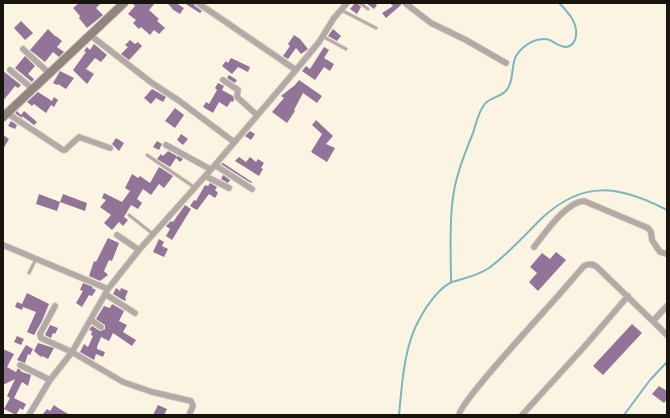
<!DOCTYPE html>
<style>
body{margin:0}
#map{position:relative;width:670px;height:418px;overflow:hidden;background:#fcf4e2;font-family:"Fira Sans Condensed",sans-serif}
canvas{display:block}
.frame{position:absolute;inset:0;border:4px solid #17150e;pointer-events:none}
</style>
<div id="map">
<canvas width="670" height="418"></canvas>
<div class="frame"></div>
</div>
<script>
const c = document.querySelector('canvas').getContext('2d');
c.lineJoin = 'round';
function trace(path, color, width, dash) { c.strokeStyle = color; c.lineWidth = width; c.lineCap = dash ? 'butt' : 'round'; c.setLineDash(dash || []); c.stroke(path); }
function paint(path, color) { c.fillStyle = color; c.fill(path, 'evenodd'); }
trace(new Path2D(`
 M451,282c0,-28 -2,-57 2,-85 3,-22 12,-44 20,-64 3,-9 5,-20 11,-28 6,-9 19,-7 24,-17 6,-10 3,-22 8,-32 7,-11 21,-20 34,-16 5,3 10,7 16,7 5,0 7,-3 9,-7 5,-15 -6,-27 -16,-37
 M399,415c3,-31 5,-70 21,-97 6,-12 20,-31 32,-36 13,-4 25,-6 37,-14 19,-14 36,-33 53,-50 42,-39 78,-32 125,-8
 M624,415l26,-35 17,-18`), '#7ab6bd', 2);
paint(new Path2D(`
 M79,3h22l-5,5 7,7 -16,13 -8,-10 1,-2 -7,-8z
 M132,3h23l-6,7 10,9 -2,2 8,7 -6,6 -5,-4 -4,5 -9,-8 -2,2 -6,-6 3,-3 -8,-6 7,-8z
 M167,3h9l8,5 -4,6 -8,-5v-1z
 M184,3h9l2,3 7,5 -2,2z
 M355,3h2l4,4 -4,7 -7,-5z
 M366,3h8l3,2 -3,4z
 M390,3h11v2l-15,13 -4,-5 11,-7z
 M21,21l12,12 -8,7 -11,-12z
 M48,29l7,7h1l6,5 -5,6 7,5 -5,5 -6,-5 -8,10 -15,-12z
 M333,29l8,7 -4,5 -9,-5z
 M294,35l6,4 8,10 -7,5 -5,-6 -8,11 -5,-3 7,-10 -2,-2z
 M130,40l5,4 3,-2 4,4 -13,14 -8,-6 7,-7 -3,-2z
 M94,44l13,11 -6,7 -6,-4 -9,11 8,5 -7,10 -14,-14 13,-18 -2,-1 3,-4 3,3z
 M324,47l5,3 -5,8 10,6 -4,7 -6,-4 -9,13 -13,-9 4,-5 4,3z
 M25,56l10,10 -7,8 6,5 -2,3 -17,-14z
 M231,58l19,9 -2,5 -10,-5 -6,7 -10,-8 4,-5 2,2z
 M3,71l18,14 -3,3 -3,-2 -12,15z
 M60,71l14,7 -8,11 -8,-5 -1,1 -4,-2z
 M229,75l8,5 -2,3 -8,-5z
 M299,80l23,16 -5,7 -14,-10 -9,17 1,1 -8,12 -15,-11 12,-14 -3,-2 14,-11z
 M218,83l6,3 -2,4 11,6 1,4 -1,2 -2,-1 -4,6 -8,-5 -6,11 -10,-6 3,-5 3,2 8,-14 -2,-2z
 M152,89l14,8 -3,5 -7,-4 -5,6 -7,-6z
 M38,92l14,9 2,-4 4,3 -4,7 -3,-2 -5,8 -12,-9 -2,2 -5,-4z
 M175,108l9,7 -9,13 -10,-7z
 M17,111l4,4 3,-4 13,11 -3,3 -12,-9v2l-7,-5z
 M316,120l17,16 -7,8 9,4 -8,14 -16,-10 11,-18 -10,-9z
 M11,121l6,4 -2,4 -7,-3z
 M250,131l5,3 -4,6 -6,-4z
 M181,134l7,5 -5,6 -6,-5z
 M3,135l6,4 -6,10z
 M116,138l8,5 -5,8 -7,-7z
 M157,141l5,3 -3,6 -6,-3z
 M168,151l9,5 -1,2 2,-2 5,3 -3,3 -4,-4 -6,9 -13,-8 4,-5 2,2z
 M239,157l7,5 4,-5 6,5 2,-3 6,4 -3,5 2,1 -4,7 -24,-15z
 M223,163l29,19 -1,1 -30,-19z
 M159,167l14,9 -9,12 -5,-4 -8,11 -8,-6 -6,10 5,4 -4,6 -7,-4 -7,12 4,3 -5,6 -4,-4 -7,8 -8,-7 7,-8 -11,-8 6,-7 -4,-2 2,-5 18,9 8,-11 -5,-3 7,-14 6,4 2,-2 10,7z
 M223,175l7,5 -2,3 -7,-4z
 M210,183l7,4 -2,3 3,3 -3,5 -6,-4 -12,16 -7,-4 4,-6 2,1 9,-16 3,1z
 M39,194l21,8 -3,9 -21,-7z
 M63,194l24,9 -2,8 -25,-9z
 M185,205l6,4 -19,31 -6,-4 4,-7 -4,-3 5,-5 2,1z
 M108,238l11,5 -7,18 -3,-1 -5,11 4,4 -8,6 -11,-5 5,-15 2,1z
 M159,239l5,3 -2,4 6,3 -4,8 -11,-5z
 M556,252l10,8 -28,31 -9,-9 8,-9 -7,-6 12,-14 8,6z
 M83,283l10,4 -1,1 4,2 -4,6 -3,-1 -7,12 -6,-4 7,-12 -3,-1z
 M116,288l4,3 1,-3 7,3 -3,7 1,1 -1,2 -12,-7z
 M27,293l22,11 -7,17 -8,14 -7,-3 9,-20 -13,-5 -1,3 -7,-3 2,-5 5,2z
 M112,304l12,7 -5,10 8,4 -4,7 13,8 -4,6 -19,-13 -4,8 -8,-4 -4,10v2l8,3 -2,5 -7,-3 -2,6 -14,-8 4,-8 4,3 5,-11 -2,-1 1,-4 -3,-1 3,-4 8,5 5,-2v-4l-9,-6 8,-13 6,2z
 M632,324l10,9 -39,42 -10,-9z
 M50,325l8,3 -3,6 -2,-1 -2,5 -6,-3z
 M17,336l7,3 -3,6 -7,-3z
 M38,343l16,5 -6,11 -6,-3 -1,1 -7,-6z
 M26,345l7,4 -3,6 -2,-1 -3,9 -8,-3z
 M3,349l11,5 -7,13 9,5 2,-4 4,4 9,3 -3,11 -6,-4 -8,16 12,6 -3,6 -3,-2 -4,7 -12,-6 6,-11 -3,-2 8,-17 -12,6z
 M659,386l8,5v8l-3,4 -12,-9z
 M54,405l4,3 12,7h-28l5,-6 3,2z
 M158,405l9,4 -3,6h-11z`), '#917498');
const lane = new Path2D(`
 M360,3l8,6
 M341,10l35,18
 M322,36l24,13
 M147,155l47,32
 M129,215l24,19
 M29,273l7,-14`);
const street = new Path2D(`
 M198,3l98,67
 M405,3l26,20 35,17 40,23
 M90,35l62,48 26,17 56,42
 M23,49l26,24
 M10,70l23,19
 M223,80l15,10 -1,7 20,18
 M7,113l56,37h2l14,-13 31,11
 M166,145l44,24
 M215,165l37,24
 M205,176l24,12
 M117,235l22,15
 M3,245l105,44
 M534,247c11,-14 32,-45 50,-46l64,27 3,4 1,8 8,12 7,2
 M105,294l30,19
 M55,306l-15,28 1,4 31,14 51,30 29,10 39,9 2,5 -4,9
 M91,320l10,7
 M653,321l14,-15
 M20,365l30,15
 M29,415l21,-35 22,-28 36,-63 31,-39 76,-85 81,-95 23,-28 15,-24 13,-15
 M459,415c1,-13 83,-101 97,-117 10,-11 19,-22 28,-32 6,-3 10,-2 14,2l69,67
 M522,415l62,-68 44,-51`);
const secondary = new Path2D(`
 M3,117l121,-114`);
trace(lane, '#d7d0c0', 4);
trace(street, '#d7d0c0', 7);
trace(secondary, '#d7d0c0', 10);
trace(lane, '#b3a9a7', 2.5);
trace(street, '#b3a9a7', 5.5);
trace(secondary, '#938482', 8);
</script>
